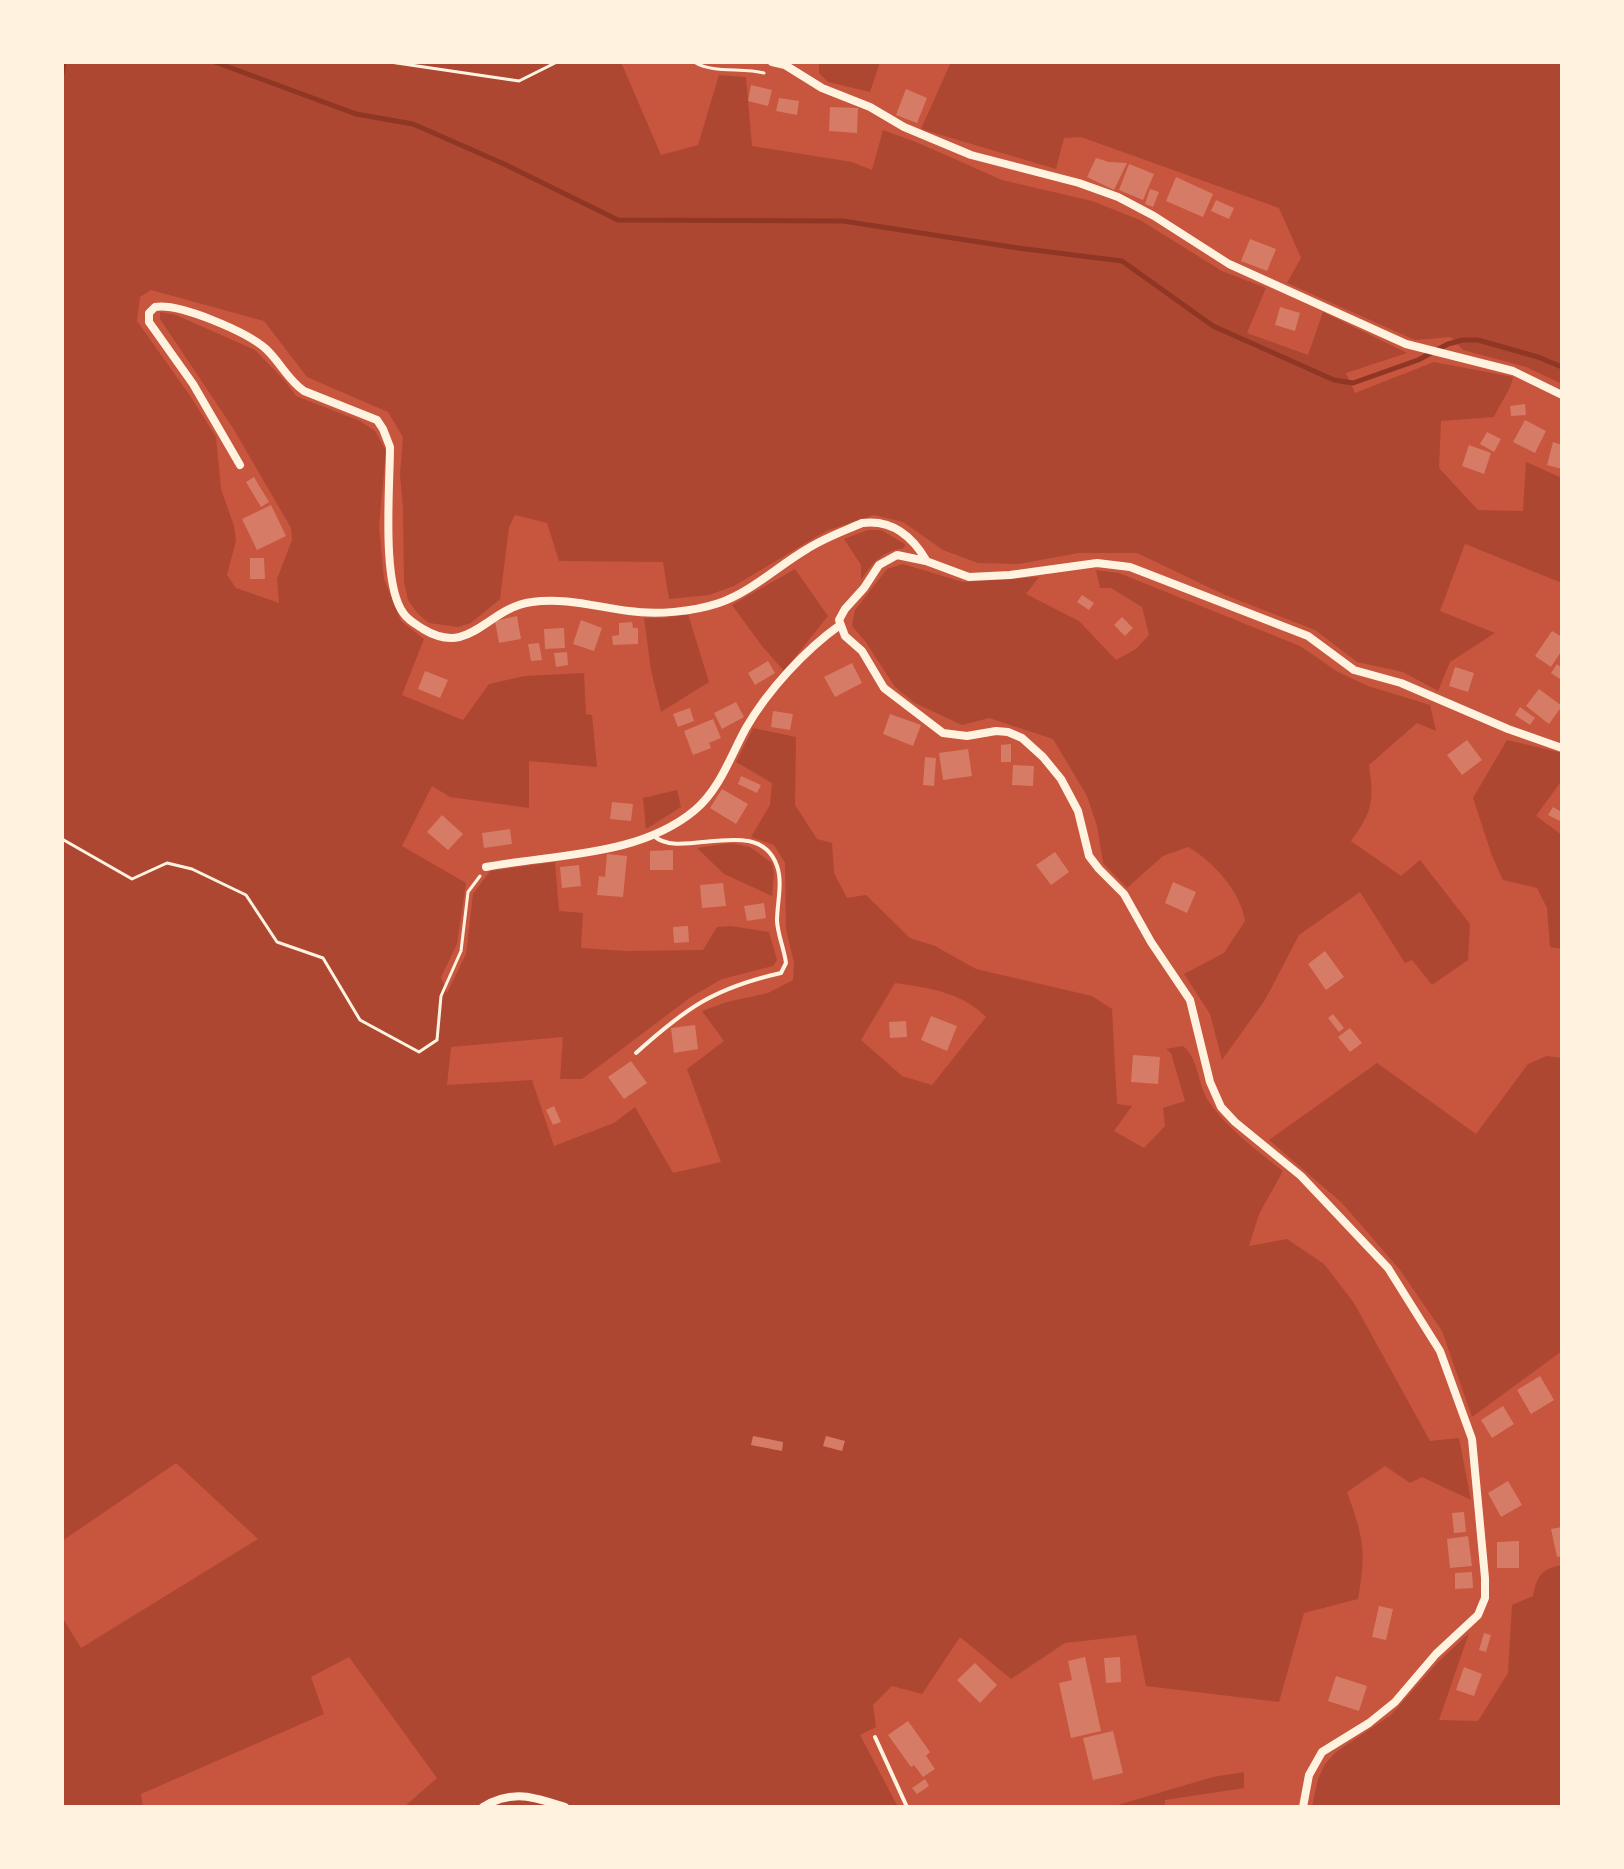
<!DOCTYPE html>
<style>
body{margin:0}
#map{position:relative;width:1624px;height:1869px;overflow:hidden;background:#c8553d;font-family:"Fira Sans Condensed",sans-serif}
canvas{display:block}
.frame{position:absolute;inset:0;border:64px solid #fff3e0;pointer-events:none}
</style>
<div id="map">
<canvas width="1624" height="1869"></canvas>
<div class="frame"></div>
</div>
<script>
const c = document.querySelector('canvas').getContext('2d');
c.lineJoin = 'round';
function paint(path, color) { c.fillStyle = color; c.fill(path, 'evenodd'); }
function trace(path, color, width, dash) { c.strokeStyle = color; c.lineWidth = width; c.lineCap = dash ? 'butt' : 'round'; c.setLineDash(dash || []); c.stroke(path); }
paint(new Path2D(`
 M62,62h559l40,93 37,-10 21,-70 27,2 6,69 100,16 20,8 11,-40 33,12 86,38 90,21 48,19 82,51 44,17 -19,45 61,22 15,-43 84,41 -61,20 9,20 79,-31 79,15c-3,16 -13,25 -19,40l-53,4 -2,47 39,42 45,1 3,-49 36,16v105l-97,-39 -25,67 55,22 -45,29 -12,29 -35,-19 -46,-10 -42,-32 -90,-35 -88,-42h-59l-59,11 -41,-1 -35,-13 -40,-28 -29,-7 -48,16 -92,55 -25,9 -40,4 -6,-37 -104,-1 -12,-38 -32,-8 -6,12 -9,72 -29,24 -13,4 -29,-4 -11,-9 -10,-14 -4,-18 -1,-74 -3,-33 3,-38 -15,-25 -81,-35 -43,-56 -113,-31 -11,7 -3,24 54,76 25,40 5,52 13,37 2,15 -9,34 9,13 43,15 -2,-24 15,-39 -1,-12 -58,-100 -73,-109v-7l16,3 79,35 30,31 11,15 64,25 15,10 11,20 -7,75 5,53 17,42 23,18 -22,56 61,25 26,-36 36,-8 59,-3 2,41 6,1 5,52 -68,-6v47l-79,-11 -18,-11 -30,60 64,37 -9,61 -16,33 6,16 19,-39 7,-60 17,-23 65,-9 4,49 24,2 -2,35 44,3 78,-1 14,-23 14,-1 38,6 8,28 -4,6 -51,13 -31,18 -109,82h-22l3,-42 -112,10 -4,38 85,-5 22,66 60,-23 21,-16 38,66 48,-11 -34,-93 37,-28 -22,-30 25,-9 41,-9 25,-13 1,-18 -8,-32 -1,-67 -11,-18 -23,-8 19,-32 2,-22 -36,-21 17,-34 43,9 -1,68 22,34 15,4 2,30 13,25 19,-3 44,43 25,8 41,23 116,27 20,13 5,95 15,2 -18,25 30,17 21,-22 -2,-18 22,-7 -14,-48 -5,-4 17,-3c16,12 14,39 26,56 20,28 47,48 74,69l-24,43 -10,32 38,-7 37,25 30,39 76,138 29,-3 12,62 -49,-23 -12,6 -25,-17 -38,26c16,44 20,60 11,107l-54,14 -25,89 -133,-16 -10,-51 -71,8 -54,36 -51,-42 -38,57 -30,-8 -19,19 3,22 -16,8 38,72h-494l33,-29 -88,-121 -38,20 13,37 -183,80 2,13h-81v-190l19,31 177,-109 -82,-76 -114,78zM895,983c34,5 66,9 91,34l-54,68 -30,-9 -41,-36z
 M819,62h61l-10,30 -42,-10 -9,-9z
 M951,62h611v322l-36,-17 -63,-17 -12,-13 -36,3 -128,-57 14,-25 -22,-50 -198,-71 -17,1 -8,31 -135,-40z
 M868,530h13l24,14 -1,4c-22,3 -31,14 -43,32v-15l-17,-26z
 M903,564l60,18 76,-5 -13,17 53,27 37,39 20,-11 13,-14 -7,-28 -31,-19h-11l-4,-18 23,3 181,73 38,26 30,14 62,19 6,26 -19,-8 -48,42c5,36 4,46 -18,76l50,35 19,-16 50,64 -2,36 -36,25 -20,-25 -7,3 -45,-71 -61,43 -34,65 -43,60 -12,-46 -26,-40 40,-21 21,-32c-4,-29 -32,-60 -57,-74l-25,9 -36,32 -24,-25 -6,-37 -10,-30 -34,-57 -64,-21 -27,7 -47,-22 -20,-16 -30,-46 -13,-15 3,-16 32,-41z
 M795,569l33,47 -44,55 -22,-25 -30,-41z
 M688,614l21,68 -48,30 -10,-42 -7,-52h20z
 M1507,740l55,13v27l-26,36 26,19v114l-12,-2 -3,-39 -10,-20 -34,-8 -11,-24 -19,-58z
 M677,790l4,17 -35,22 -3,-31z
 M730,843l20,4 22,16 2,9 -2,24 -48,-22 -27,-26z
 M1547,1056l15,2v293l-90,66 -30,-86 -42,-61 -58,-67 -73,-63 108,-77 99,71 52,-70z
 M1562,1565v242h-250l6,-28 7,-15 11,-12 55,-37 47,-53 31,-29 -30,87 39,1 30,-48 4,-68 21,-9c4,-21 9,-27 29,-31z
 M1244,1772v16l-79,12v7h-54l102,-30z`), '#ae4732');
trace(new Path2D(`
 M215,62l141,52 57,10 89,39 116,57 225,1 175,27 104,13 91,65 121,54 19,3 65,-23 30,-16 15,-4h15l60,17 24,10
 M62,74l2,-12`), '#8f3625', 5);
paint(new Path2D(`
 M751,85l21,5 -4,16 -20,-5z
 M906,89l21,9 -10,25 -21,-8z
 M779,98l20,3 -2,14 -21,-4z
 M830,107l28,1 -1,25 -28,-2z
 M1096,158l13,4 18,1 -13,27 -27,-13z
 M1129,164l25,10 -11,26 -24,-10z
 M1176,177l37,17 -10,23 -37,-16z
 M1150,189l9,3 -6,15 -8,-3z
 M1216,200l18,8 -5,11 -18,-8z
 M1250,239l26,10 -9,22 -26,-10z
 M1280,307l20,6 -5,18 -20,-6z
 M1525,404l1,11 -15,1 -1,-10z
 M1525,420l21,11 -11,22 -22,-11z
 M1487,432l14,7 -7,13 -14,-8z
 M1553,442l9,3v24l-15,-4z
 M1469,445l22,8 -7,21 -22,-8z
 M254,477l15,25 -8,5 -15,-25z
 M271,505l15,31 -29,14 -15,-31z
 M250,558h14l1,21h-15z
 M1082,595l12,8 -5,7 -12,-8z
 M517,616l4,23 -22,4 -4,-22z
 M1122,617l11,11 -8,8 -11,-11z
 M581,620l21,8 -8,23 -21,-7z
 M632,622l1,6h5v16l-25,1 -1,-9 7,-1v-12z
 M564,628l1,20 -20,1 -1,-20z
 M1552,631l10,6v13l-11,17 -16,-11z
 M539,643l3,17 -11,1 -3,-17z
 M567,652l1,13 -12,2 -2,-14z
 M768,661l7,12 -20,12 -7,-12z
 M852,663l10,20 -27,14 -11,-20z
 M1557,664l5,4 -2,11 -9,-6z
 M1455,667l19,6 -6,19 -19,-6z
 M425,671l23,9 -8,18 -22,-9z
 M1539,689l23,17 -13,18 -23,-18z
 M736,702l8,15 -22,12 -8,-16z
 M1520,707l15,11 -5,7 -15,-10z
 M690,708l4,13 -16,6 -5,-13z
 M773,711l20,3 -3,16 -19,-3z
 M890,714l31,11 -8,21 -30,-12z
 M713,719l8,19 -12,5 2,5 -18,7 -9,-24z
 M1467,740l15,20 -20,15 -15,-20z
 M1011,744v18h-10v-17z
 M968,749l4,27 -29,4 -4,-27z
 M925,757l11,1 -2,28 -11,-1z
 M1013,765l21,1 -1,20 -21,-1z
 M741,776l20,9 -4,8 -19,-9z
 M722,789l26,15 -12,20 -26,-16z
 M612,802l21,2 -2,17 -21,-2z
 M1553,807l7,4 2,-4v15l-14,-7z
 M442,815l21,19 -15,16 -21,-18z
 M510,829l2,15 -28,4 -2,-15z
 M673,850v20h-23v-19z
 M1055,852l14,20 -18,13 -15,-20z
 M607,854l20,2 -4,41 -26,-2 2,-19 6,1z
 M579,865l2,21 -19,2 -2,-21z
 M1173,882l23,10 -9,21 -22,-10z
 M723,883l3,23 -24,2 -2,-23z
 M764,903l2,15 -19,3 -3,-15z
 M688,926l1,16 -15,1 -1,-16z
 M1325,951l19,26 -18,13 -18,-26z
 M1333,1014l11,14 -5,4 -11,-14z
 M931,1016l26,10 -10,25 -26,-11z
 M906,1021l1,16 -17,1 -1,-16z
 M695,1025l3,24 -24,4 -3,-25z
 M1350,1028l12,15 -12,9 -12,-15z
 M1133,1055l27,2 -2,27 -27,-2z
 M631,1061l16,22 -23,16 -16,-22z
 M554,1106l7,16 -8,3 -7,-15z
 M1540,1376l14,24 -23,14 -14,-24z
 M1503,1406l11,18 -22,14 -11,-18z
 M753,1436l30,6 -1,9 -31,-6z
 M826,1436l19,5 -3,10 -19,-5z
 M1508,1481l14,24 -21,12 -13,-24z
 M1464,1512l2,20 -12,1 -2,-20z
 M1562,1527v29l-5,1 -6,-28z
 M1468,1536l4,30 -22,2 -3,-29z
 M1519,1541v27h-22v-26z
 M1472,1572l1,16 -18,1v-16z
 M1379,1606l14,3 -7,31 -14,-3z
 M1484,1633l7,2 -5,17 -7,-2z
 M1085,1657l16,74 -30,7 -12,-55 13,-3 -4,-19z
 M1120,1657l1,25 -15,1 -2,-25z
 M975,1663l22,22 -17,18 -23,-23z
 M1464,1667l18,7 -8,22 -18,-6z
 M1336,1676l31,10 -8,25 -31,-10z
 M908,1721l22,31 -4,4 9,13 -12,8 -9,-12 -3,2 -23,-32z
 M1113,1731l10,42 -30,7 -10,-42z
 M925,1779l4,7 -12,8 -5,-6z`), '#d67c66');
trace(new Path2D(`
 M390,62l129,19 38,-19
 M694,62c19,12 48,5 70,11
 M62,839l70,40 35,-16 25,6 54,26 31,47 46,16 37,62 59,32 18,-12 4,-44 20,-45 7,-59 12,-16`), '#fff3e0', 3);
trace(new Path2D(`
 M636,1053c50,-45 78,-65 145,-80l5,-10c-2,-15 -8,-27 -9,-42 0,-18 6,-38 0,-55 -18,-53 -97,-5 -123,-30
 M875,1737l32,70`), '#fff3e0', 4);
trace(new Path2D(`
 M772,62l13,3 37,23 48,19 34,20 67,28 108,28 39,14 36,19 75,48 177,80 107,27 49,24
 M240,465l-47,-81 -44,-62v-9l6,-6c25,-4 92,25 111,42 14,13 22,31 38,42l73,29 6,9 7,18c0,39 -9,138 14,167 4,6 13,11 19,15 48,29 63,-21 109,-27 32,-5 65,5 97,9 27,4 63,1 90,-8 32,-11 59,-37 88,-54 17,-11 37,-18 55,-26 30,-4 50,13 64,37
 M486,867c68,-13 153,-10 209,-57 25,-21 36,-55 51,-82 22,-38 59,-78 94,-103
 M483,1807c29,-18 52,-10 82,0
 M1303,1807l6,-32 13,-23 47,-29 26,-21 41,-48 42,-39 7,-17v-20l-13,-139 -32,-88 -52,-83 -87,-92 -66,-54 -14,-15 -11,-25 -20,-82 -39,-58 -27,-48 -25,-25 -10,-13 -11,-45 -17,-32 -18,-22 -21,-19 -14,-6 -12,-1 -29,5 -24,-3 -59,-45 -22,-37 -17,-15 -6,-16 6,-11 19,-21 15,-23 18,-10 29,6 43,16 41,-2 87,-12 33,4 178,69 46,34 47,13 107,46 54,19`), '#fff3e0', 8);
</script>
